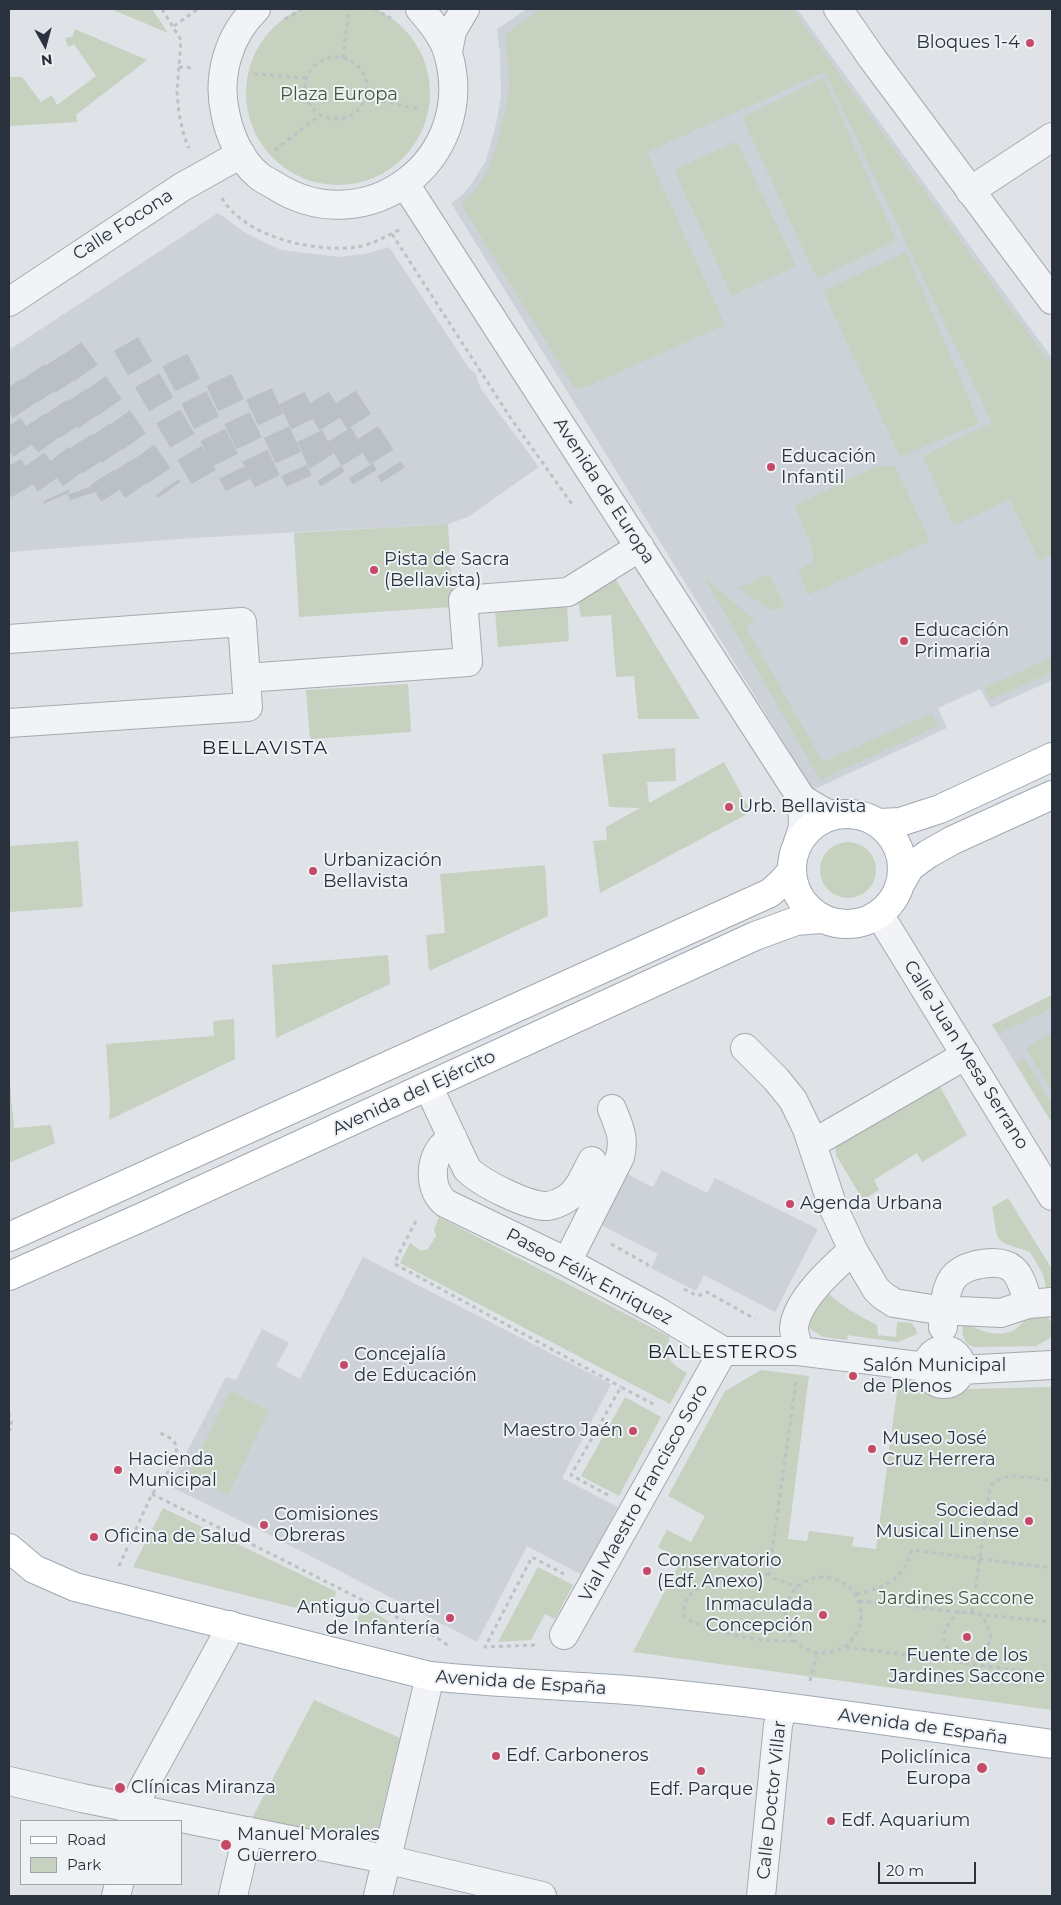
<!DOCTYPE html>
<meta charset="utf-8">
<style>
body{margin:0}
#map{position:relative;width:1061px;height:1905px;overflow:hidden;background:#dfe3e7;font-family:Montserrat,sans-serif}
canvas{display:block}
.frame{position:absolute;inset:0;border:10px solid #29323d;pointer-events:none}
.legend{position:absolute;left:20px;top:1820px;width:162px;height:65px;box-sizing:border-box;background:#eef2f5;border:1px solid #9fa5ab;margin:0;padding:6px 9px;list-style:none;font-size:15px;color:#29323d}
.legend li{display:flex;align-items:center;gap:10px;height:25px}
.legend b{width:25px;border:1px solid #9fa5ab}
.north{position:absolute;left:20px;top:20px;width:50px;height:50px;-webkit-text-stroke:4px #eef2f5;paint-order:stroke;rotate:173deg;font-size:14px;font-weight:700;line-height:20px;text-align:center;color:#29323d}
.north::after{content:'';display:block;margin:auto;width:18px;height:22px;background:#29323d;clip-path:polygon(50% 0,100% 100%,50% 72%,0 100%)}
.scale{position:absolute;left:878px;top:1862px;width:98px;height:22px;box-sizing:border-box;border:2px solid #29323d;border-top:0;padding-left:6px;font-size:15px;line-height:18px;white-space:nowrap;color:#29323d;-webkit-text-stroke:4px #eef2f5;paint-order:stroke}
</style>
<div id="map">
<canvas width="1061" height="1905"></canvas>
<div class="frame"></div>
<ul class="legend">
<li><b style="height:6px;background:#fff"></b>Road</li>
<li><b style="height:14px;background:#c6d1c0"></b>Park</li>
</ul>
<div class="north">N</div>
<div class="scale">20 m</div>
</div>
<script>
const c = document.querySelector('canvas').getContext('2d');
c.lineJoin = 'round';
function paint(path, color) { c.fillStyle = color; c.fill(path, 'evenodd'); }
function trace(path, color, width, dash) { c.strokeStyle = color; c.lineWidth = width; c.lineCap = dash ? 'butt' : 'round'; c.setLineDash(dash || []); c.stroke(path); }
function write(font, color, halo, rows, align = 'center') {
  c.font = font + ' Montserrat,sans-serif'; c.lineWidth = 4; c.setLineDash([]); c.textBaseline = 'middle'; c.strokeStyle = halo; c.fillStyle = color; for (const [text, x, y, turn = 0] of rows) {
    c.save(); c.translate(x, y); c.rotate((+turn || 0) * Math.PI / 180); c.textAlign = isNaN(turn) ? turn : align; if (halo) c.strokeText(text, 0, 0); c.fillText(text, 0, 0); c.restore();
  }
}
paint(new Path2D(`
 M527,9h270l255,349v322l-61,28 -11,-19 -42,19 9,20 -134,62 -362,-587 9,-6 10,-11 16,-25 10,-37 5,-27 -1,-44 -3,-24z
 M218,213l29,21 34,16 58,7 26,-3 24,-7 80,121 6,5 6,16 58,78 -71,50 -20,7 -255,14 -184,14v-202z
 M1052,995v128l-60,-98z
 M662,1170l45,23 8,-15 103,51 -43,83 -71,-37 -8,16 -45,-23 7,-14 -61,-31 26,-51 30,15z
 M363,1257l248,127 -49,94 56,29 -36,68 -55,-29 -50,96 -215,-111 -93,-45 57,-109 10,3 26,-51 27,14 -13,23 24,13z`), '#cdd2d9');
paint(new Path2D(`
 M246 93a92 92 0 1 1 184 0a92 92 0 1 1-184 0Z
 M111,9h41l16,24z
 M541,9h251l260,357v188l-13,6 -30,-61 -55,27 -31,-70 69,-33 -167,-351 -178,80 78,173 -132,59 -17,6 -115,-186c26,-21 34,-50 41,-82 3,-11 6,-22 7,-34 0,-18 -2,-36 -4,-54z
 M75,29l72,31 -71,55 1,7 -68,4v-49h13l19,25 11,-7 5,10 39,-29 -22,-32 -6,3 -3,-9 7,-1z
 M824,78l72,162 -79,39 -75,-162z
 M737,141l59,125 -64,30 -58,-126z
 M906,252l73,171 -79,34 -77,-166z
 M877,466h18l35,75 -122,54 -10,-26 16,-7c-2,-21 -12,-38 -20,-56z
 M448,524l5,83 -154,10 -5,-84z
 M769,574l16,31 -12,6 -35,-23z
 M704,577l52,44 -10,6 77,135 108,-49 7,13 -118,54z
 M615,578l85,141h-62l-4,-43 -18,1 -5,-62 -30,2 -3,-16z
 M567,604l2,37 -71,6 -3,-37z
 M1052,657v15l-62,28 -6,-12z
 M408,684l3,48 -101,7 -4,-49z
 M675,748l1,33 -29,1 2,21 75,-41 27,50 -151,81 -7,-52 14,-1 -1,-13 34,-19 -31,-1 -7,-53z
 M78,841l5,66 -74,5v-66z
 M820 870a28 28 0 1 1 56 0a28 28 0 1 1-56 0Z
 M545,865l3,51 -119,55 -3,-36 19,-2 -5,-59z
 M388,955l2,29 -114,54 -4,-73z
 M1052,995v13l-54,26 -6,-9z
 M234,1019l1,40 -126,61 1,-17 -4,-59 108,-8 -1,-15z
 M1052,1033v59l-26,-44z
 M1025,1059l27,46v18l-36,-59z
 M9,1074l5,54 37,-3 4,18 -46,20z
 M934,1076l33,59 -45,27 -5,-9 -43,27 5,10 -16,10 -27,-45 -1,-13z
 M1008,1198l44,71v19l-2,1 -4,-1 -3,-14 -13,-22c-37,-13 -31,-5 -38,-45z
 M439,1217l231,120c-6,19 0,27 17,36l-17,31 -270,-141 10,-20 10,7h7l9,-14 -2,-7z
 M826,1291c15,15 32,24 51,34l1,10 18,2 1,-15 15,1 4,6 1,5 -19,8 -51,-7 1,5 -25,-3 -17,-11 8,-27z
 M1042,1308l10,16v13l-16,9 -60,1c-13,-1 -15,-14 -13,-26 13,9 36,18 51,9 5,-3 8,-7 12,-11 5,-4 11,-7 16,-11z
 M761,1370l48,6 -21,163 19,2 2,-10 45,6 -2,9 24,3 22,-165 68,5 86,-2v323l-419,-58 48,-92 -23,-13 9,-17 24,12 14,-26 -37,-20 57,-105z
 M230,1391l39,20 -41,84 -40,-20z
 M625,1397l36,20 -42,79 -38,-20z
 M163,1508l174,84 -12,23 -192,-48z
 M538,1567l35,18 -18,34 -10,-5 -14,26 -33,2z
 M363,1607l55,30 -63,-13z
 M314,1700l86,38 -26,110 -124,-26z`), '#c6d1c0');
trace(new Path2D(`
 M126,344l84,144
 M70,350l99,140
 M175,360l63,125
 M51,362l87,130
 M33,372l80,122
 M219,380l49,103
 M9,387l28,41 42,56 4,12
 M259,394l40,87
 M292,398l29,62 12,19
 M344,398l49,77
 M317,399l48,78
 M9,426l44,63 4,9
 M9,466l20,33`), '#bbc0c5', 28, [28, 14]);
const minor = new Path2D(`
 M256,9c-27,26 -39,66 -31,103 4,22 15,48 33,63 4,4 11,7 16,10 92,60 205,-26 174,-132 -5,-17 -17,-31 -28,-44
 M838,9l34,49 180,242
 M448,52l4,-21 13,-22
 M405,184l397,615 22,13 9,3
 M970,191l82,-54
 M9,302l173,-115 59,-33
 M9,639l233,-17 4,56 222,-16 -5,-62 105,-8 72,-45
 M9,723l239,-16 -2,-29
 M798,842l5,-15 -1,-28
 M879,914l173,282
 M745,1048l31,31 17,21 14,29 26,78 20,43 23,39 6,6 12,8 44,7 63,3 27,-9 24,-2
 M428,1086l39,83c14,14 61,38 81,37 6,-1 13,-4 18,-7 13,-8 19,-25 26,-38
 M453,1138c-4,3 -9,6 -12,10 -12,16 -11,42 4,55l122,59 90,49 66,40h75l128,16
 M812,1144l154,-89
 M567,1262l53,-105c5,-20 -1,-30 -8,-48
 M943,1327c1,-15 1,-36 10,-49 6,-8 15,-11 23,-13 37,-8 44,6 52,39
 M927 1367a17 17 0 1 1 34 0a17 17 0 1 1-34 0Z
 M798,1351c0,-8 -4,-16 -4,-23 2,-28 40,-61 59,-78
 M961,1370l91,-5
 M564,1635l159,-284
 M9,1781l73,17 303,61 157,37
 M132,1821l3,-14 7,-17 82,-150 6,-15
 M116,1896l3,-12
 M233,1896l15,-65
 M378,1896l52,-220
 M761,1896l17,-171 4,-14 6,-2`);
const major = new Path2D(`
 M792 869a55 55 0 1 1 110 0a55 55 0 1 1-110 0Z
 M879,823l21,-1 40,-13 112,-52
 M902,881l8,-14 18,-13 25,-14 99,-45
 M9,1237l761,-344 12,-11 10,-11
 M9,1276l140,-62 606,-278 41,-15 25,-2
 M9,1548l25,21 41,18 355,89c66,7 132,9 197,14 142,12 284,35 425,54`);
trace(minor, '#a5aab1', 30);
trace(major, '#9fa8b2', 30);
trace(new Path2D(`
 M162,9l19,31 -4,52 2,22 5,22 5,12
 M374,9l17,9
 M285,19l17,-10
 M174,26l24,-17
 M305 88a31 31 0 1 1 62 0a31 31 0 1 1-62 0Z
 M343,58l6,-49
 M179,67l16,1
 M254,74l52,4
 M366,98l53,11
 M275,150l45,-35
 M222,198c22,39 93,55 135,49 16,-3 28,-10 42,-17
 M392,234l118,183 62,87
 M416,1221l-18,34 -3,9 226,123
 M611,1244l36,20 3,6
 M684,1289l14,7 9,-4 48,27
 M796,1382l-27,192 4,4 24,9
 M9,1413l3,13 -3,5
 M152,1494l284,143 13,9
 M608,1495l-37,-20 50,-88 36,19
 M119,1566l33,-72 12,-15 11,-20 2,-13 -5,-7 -14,-7
 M769,1574c-25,3 -95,5 -84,44 35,16 71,24 110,23
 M785 1615a38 38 0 1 1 76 0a38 38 0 1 1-76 0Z
 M856,1594c30,-7 46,-12 56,-44l140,18
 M859,1601l193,21
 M960,1611c-21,21 -22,30 0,52 29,-11 41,-23 19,-50
 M972,1612l18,-125c11,-18 44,-8 62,-7
 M535,1645l-50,2 47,-90 32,17
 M846,1647l206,28
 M810,1681l7,-29`), '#bdc1c6', 3, [4, 4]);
trace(minor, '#f1f3f6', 28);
trace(major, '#fff', 28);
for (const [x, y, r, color] of [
 [1030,43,5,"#c64a68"],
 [771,467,5,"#c64a68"],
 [374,570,5,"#c64a68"],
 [904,641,5,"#c64a68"],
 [729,807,5,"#c64a68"],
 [313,871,5,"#c64a68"],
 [790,1204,5,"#c64a68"],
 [344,1365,5,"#c64a68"],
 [853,1376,5,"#c64a68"],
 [633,1431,5,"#c64a68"],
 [872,1449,5,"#c64a68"],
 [118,1470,5,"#c64a68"],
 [1029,1521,5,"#c64a68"],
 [264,1525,5,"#c64a68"],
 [94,1537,5,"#c64a68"],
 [647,1571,5,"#c64a68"],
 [823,1615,5,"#c64a68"],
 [450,1618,5,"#c64a68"],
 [967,1637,5,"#c64a68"],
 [496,1756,5,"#c64a68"],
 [982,1768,6,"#c64a68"],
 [701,1771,5,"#c64a68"],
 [120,1788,6,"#c64a68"],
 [831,1821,5,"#c64a68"],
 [226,1845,6,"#c64a68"]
]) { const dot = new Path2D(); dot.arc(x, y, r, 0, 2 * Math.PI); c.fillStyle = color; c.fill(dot); trace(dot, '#eef2f5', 2); }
write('18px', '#29323d', '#eef2f5', [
 ["Bloques 1-4",1020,43,"right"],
 ["Educación",781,457],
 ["Infantil",781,478],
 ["Pista de Sacra",384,560],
 ["(Bellavista)",384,581],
 ["Educación",914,631],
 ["Primaria",914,652],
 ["Urb. Bellavista",739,807],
 ["Urbanización",323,861],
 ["Bellavista",323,882],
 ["Agenda Urbana",800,1204],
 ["Concejalía",354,1355],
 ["de Educación",354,1376],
 ["Salón Municipal",863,1366],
 ["de Plenos",863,1387],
 ["Maestro Jaén",623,1431,"right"],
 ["Museo José",882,1439],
 ["Cruz Herrera",882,1460],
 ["Hacienda",128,1460],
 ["Municipal",128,1481],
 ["Sociedad",1019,1511,"right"],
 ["Musical Linense",1019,1532,"right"],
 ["Comisiones",274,1515],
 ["Obreras",274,1536],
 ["Oficina de Salud",104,1537],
 ["Conservatorio",657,1561],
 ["(Edf. Anexo)",657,1582],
 ["Inmaculada",813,1605,"right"],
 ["Concepción",813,1626,"right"],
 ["Antiguo Cuartel",440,1608,"right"],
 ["de Infantería",440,1629,"right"],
 ["Fuente de los",967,1656,"center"],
 ["Jardines Saccone",967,1677,"center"],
 ["Edf. Carboneros",506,1756],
 ["Policlínica",971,1758,"right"],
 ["Europa",971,1779,"right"],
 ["Clínicas Miranza",131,1788],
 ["Edf. Parque",701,1790,"center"],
 ["Edf. Aquarium",841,1821],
 ["Manuel Morales",237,1835],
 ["Guerrero",237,1856]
], 'left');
write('18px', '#405837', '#eef2f5', [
 ["Plaza Europa",339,95],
 ["Jardines Saccone",956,1599]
]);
write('18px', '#29323d', '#eef2f5', [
 ["Calle Focona",123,225,-33],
 ["Avenida de Europa",604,491,57],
 ["Calle Juan Mesa Serrano",966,1055,58],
 ["Avenida del Ejército",414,1093,-25],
 ["Paseo Félix Enriquez",589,1277,28],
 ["Vial Maestro Francisco Soro",644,1493,-61],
 ["Avenida de España",521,1683,4],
 ["Avenida de España",923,1727,8],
 ["Calle Doctor Villar",772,1800,-84]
]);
c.letterSpacing = '1px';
write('19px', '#1b232e', '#eef2f5', [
 ["BELLAVISTA",265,748],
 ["BALLESTEROS",723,1352]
]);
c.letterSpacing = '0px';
</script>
